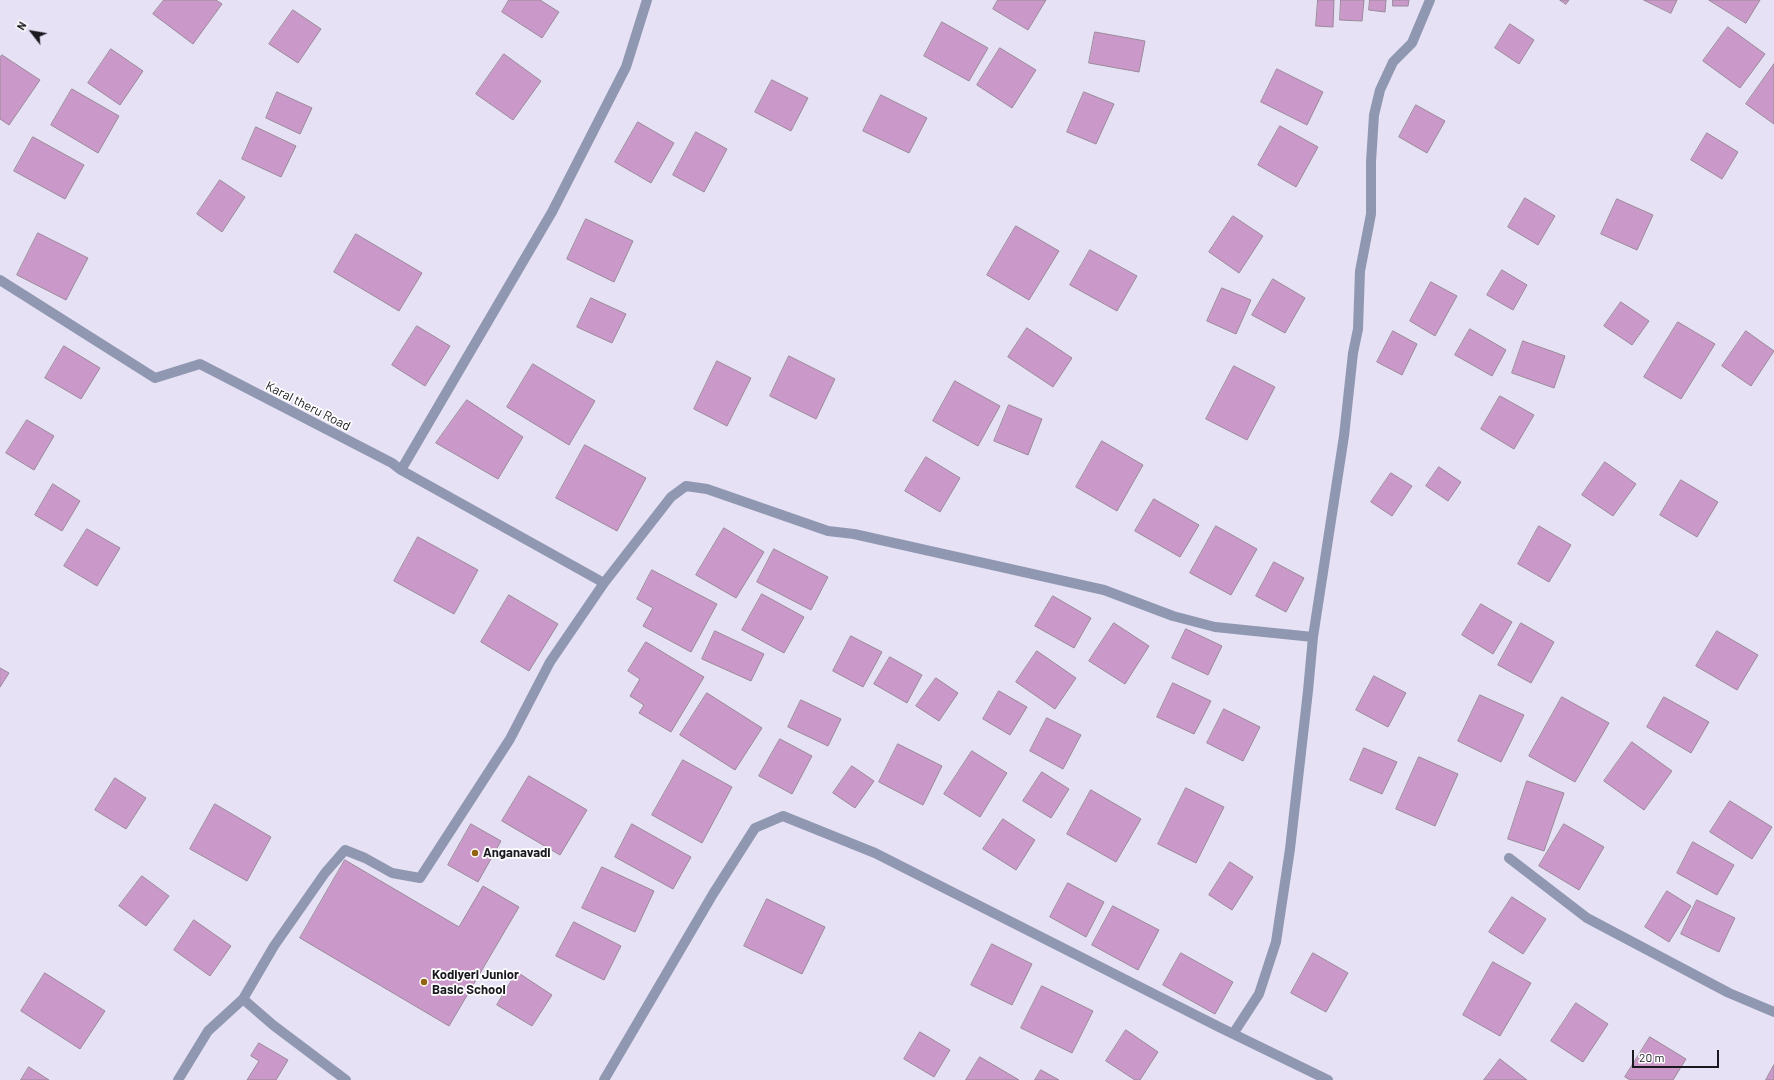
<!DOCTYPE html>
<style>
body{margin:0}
#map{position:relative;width:1774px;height:1080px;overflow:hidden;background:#e7e1f6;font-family:Barlow,sans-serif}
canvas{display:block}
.north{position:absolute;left:12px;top:12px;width:40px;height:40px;-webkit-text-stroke:3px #fff;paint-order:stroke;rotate:301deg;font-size:11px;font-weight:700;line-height:16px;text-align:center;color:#1b1920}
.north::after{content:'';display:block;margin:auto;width:14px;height:18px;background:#1b1920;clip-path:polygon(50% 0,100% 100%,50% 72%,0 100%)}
.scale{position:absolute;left:1632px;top:1050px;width:87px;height:18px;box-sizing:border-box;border:2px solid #1b1920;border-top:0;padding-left:5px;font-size:12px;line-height:14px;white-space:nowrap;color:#1b1920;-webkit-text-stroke:3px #fff;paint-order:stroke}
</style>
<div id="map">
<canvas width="1774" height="1080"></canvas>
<div class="north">N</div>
<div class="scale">20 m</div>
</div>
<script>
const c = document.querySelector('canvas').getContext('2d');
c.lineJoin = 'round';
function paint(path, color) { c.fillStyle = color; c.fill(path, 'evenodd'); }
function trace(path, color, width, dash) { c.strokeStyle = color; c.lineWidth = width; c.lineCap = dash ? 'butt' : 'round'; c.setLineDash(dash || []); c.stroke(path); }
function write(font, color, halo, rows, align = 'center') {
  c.font = font + ' Barlow,sans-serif'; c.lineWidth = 3.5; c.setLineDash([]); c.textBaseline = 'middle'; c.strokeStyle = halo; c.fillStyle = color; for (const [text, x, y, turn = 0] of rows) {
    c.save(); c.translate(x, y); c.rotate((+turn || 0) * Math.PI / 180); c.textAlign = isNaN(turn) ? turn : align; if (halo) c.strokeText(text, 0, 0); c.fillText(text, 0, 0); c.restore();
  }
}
const building = new Path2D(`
 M164,0h52l6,4 -29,40 -40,-30z
 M509,0h31l19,12 -17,26 -40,-26z
 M998,0h48l-18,30 -35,-21z
 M1318,0h16l-1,27 -17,-1z
 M1341,0h23l-2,21 -22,-1z
 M1370,0h16l-1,12 -16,-2z
 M1393,0h16l-1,6h-15z
 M1560,0h9l-3,4z
 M1644,0h33l-6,13z
 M1709,0h51l-14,23z
 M293,10l28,19 -23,34 -29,-19z
 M942,22l46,26 -19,33 -45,-25z
 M1510,24l24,16 -15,24 -24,-16z
 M1728,27l37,27 -25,34 -37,-27z
 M1095,32l50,9 -6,31 -50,-9z
 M1000,48l36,22 -24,38 -35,-23z
 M111,49l32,22 -23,34 -32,-22z
 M504,54l37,27 -28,39 -37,-26z
 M2,55l38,25 -31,45 -9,-6v-61z
 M1774,64v60l-28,-20z
 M1277,69l46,23 -16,33 -46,-23z
 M772,80l36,18 -17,33 -36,-19z
 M72,89l47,27 -21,37 -47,-28z
 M277,92l35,16 -12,26 -34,-16z
 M1084,92l30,12 -18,40 -29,-12z
 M881,95l46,23 -18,35 -46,-22z
 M1416,105l29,16 -18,32 -28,-16z
 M638,122l36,21 -23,40 -36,-21z
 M1280,126l38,21 -22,40 -38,-22z
 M256,127l40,19 -15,31 -39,-18z
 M696,132l31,17 -23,43 -31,-17z
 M1707,133l31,19 -16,27 -31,-19z
 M33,137l51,28 -19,34 -51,-28z
 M220,180l25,17 -23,35 -25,-18z
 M1525,198l30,18 -17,29 -30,-18z
 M1617,199l36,16 -16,35 -36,-16z
 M1233,216l30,20 -24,37 -30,-21z
 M586,219l47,22 -19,41 -47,-23z
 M1016,226l43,25 -30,49 -42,-25z
 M38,233l50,25 -22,42 -49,-25z
 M356,234l66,39 -23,38 -65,-39z
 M1090,250l47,26 -20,35 -47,-26z
 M1502,270l25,15 -14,25 -26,-15z
 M1273,279l32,19 -20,35 -33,-18z
 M1431,282l26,14 -22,40 -25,-15z
 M1222,288l29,12 -15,34 -29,-13z
 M591,298l35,16 -14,29 -35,-16z
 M1621,302l28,19 -17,24 -28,-19z
 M1678,322l37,22 -34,55 -37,-22z
 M417,326l33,20 -25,40 -33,-21z
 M1027,328l45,30 -19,29 -45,-30z
 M1470,329l36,21 -14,26 -37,-21z
 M1393,331l24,13 -15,31 -25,-13z
 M1746,331l28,20 -23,35 -29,-20z
 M1523,341l42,15 -11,32 -42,-15z
 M64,346l36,22 -19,31 -36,-21z
 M789,356l46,23 -19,40 -46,-23z
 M717,361l34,17 -24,48 -33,-17z
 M533,364l62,37 -26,44 -62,-38z
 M1234,366l41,21 -28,53 -41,-21z
 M955,381l45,25 -22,40 -45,-25z
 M1500,396l34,19 -20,34 -33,-20z
 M467,400l56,37 -25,42 -62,-36z
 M1009,405l33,14 -14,36 -34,-14z
 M27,420l27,16 -20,34 -28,-17z
 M1102,441l41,24 -26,46 -41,-24z
 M585,445l61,33 -29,53 -61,-33z
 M926,457l34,21 -20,34 -35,-21z
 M1605,462l31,22 -23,32 -31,-21z
 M1439,467l22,15 -13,19 -22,-15z
 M1391,473l21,13 -20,30 -21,-14z
 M1681,480l37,22 -21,35 -37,-22z
 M53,484l27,17 -18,30 -27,-16z
 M1154,499l45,26 -19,32 -45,-26z
 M1216,526l41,23 -26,46 -41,-22z
 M1539,526l32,19 -22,37 -31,-18z
 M724,528l40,24 -28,46 -40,-23z
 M87,529l33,19 -23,38 -33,-20z
 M418,537l60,33 -24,44 -60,-33z
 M774,549l54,28 -17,33 -54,-28z
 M1274,562l30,16 -18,34 -30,-16z
 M652,570l65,34 -26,48 -48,-26 10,-18 -16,-9z
 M762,594l42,23 -20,36 -42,-23z
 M509,595l49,29 -29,47 -48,-29z
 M1053,596l38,22 -17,30 -39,-22z
 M1481,604l31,18 -19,32 -31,-19z
 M1114,623l35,23 -24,38 -36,-23z
 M1521,623l33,19 -23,41 -33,-18z
 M1186,629l36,17 -14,29 -36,-17z
 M715,631l49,23 -13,27 -49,-22z
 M1717,631l41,24 -21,35 -41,-24z
 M851,636l31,16 -19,35 -30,-16z
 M646,642l58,35 -33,55 -32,-19 5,-8 -14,-9 10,-17 -12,-8z
 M1037,651l39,27 -21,31 -39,-27z
 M890,657l32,18 -15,28 -33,-19z
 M0,668l9,5 -9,14z
 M1374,676l32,17 -18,34 -32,-17z
 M936,678l22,15 -19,28 -23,-15z
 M1173,683l38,18 -17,33 -37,-17z
 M999,691l28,16 -17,28 -27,-16z
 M707,693l55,35 -27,42 -55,-35z
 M1480,695l44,20 -23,47 -43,-21z
 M1562,697l47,26 -34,59 -46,-26z
 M1664,697l45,25 -18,31 -44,-26z
 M801,700l40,19 -13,27 -40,-19z
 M1224,709l36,18 -17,34 -36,-18z
 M1047,718l34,17 -18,34 -33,-18z
 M780,739l32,17 -20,38 -33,-18z
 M1632,742l40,29 -28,39 -40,-29z
 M898,744l44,22 -19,39 -44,-23z
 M1364,748l33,14 -15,32 -32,-14z
 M972,751l35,22 -27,44 -36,-23z
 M1419,757l39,17 -23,52 -39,-17z
 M683,760l49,27 -30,56 -50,-28z
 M852,766l22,15 -19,27 -22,-15z
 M1042,772l27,17 -18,29 -28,-17z
 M529,776l58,34 -27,45 -58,-34z
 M115,778l31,20 -20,31 -31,-19z
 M1527,781l37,12 -20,58 -36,-12z
 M1186,788l38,19 -28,56 -38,-19z
 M1091,790l50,29 -25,43 -49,-28z
 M1730,801l42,26 -20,32 -42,-27z
 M215,804l56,33 -24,44 -57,-32z
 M1003,819l32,21 -19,30 -33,-21z
 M471,824l30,17 -23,41 -30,-17z
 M632,824l59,33 -18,32 -58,-32z
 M1564,824l40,23 -25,43 -40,-24z
 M1693,842l41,23 -17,30 -40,-22z
 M345,860l114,67 24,-41 36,21 -70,119 -149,-88z
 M1230,862l23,15 -21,33 -23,-15z
 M602,867l52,24 -19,41 -53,-24z
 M142,876l27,20 -23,30 -27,-20z
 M1068,883l36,19 -18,35 -36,-20z
 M1667,891l24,15 -22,36 -24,-15z
 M1512,897l34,22 -23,35 -34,-22z
 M767,899l58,28 -23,47 -58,-28z
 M1697,900l38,18 -16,34 -38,-18z
 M1113,906l46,24 -21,40 -46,-25z
 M194,920l37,26 -21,30 -36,-26z
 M574,922l47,24 -17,34 -48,-24z
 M992,944l40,20 -20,41 -41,-20z
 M1181,953l52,29 -18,32 -52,-29z
 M1313,953l35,20 -22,39 -35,-19z
 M1493,962l38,21 -31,53 -37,-21z
 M517,972l35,23 -20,31 -35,-21z
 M45,973l60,38 -25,38 -59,-38z
 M1042,986l51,25 -21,42 -51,-25z
 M1576,1003l32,21 -25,38 -32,-21z
 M1126,1030l32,22 -18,28h-5l-29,-19z
 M920,1032l30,18 -16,27 -30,-18z
 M1650,1037l36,22 -13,21h-43l-5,-3z
 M259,1043l29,17 -12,20h-29l12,-19 -8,-5z
 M980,1057l39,23h-53z
 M1500,1059l27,21h-43z
 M1774,1065v15h-8z
 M29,1067l20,13h-28z
 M1041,1070l18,10h-24z`);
paint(building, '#ca99c9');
trace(building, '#9a8a99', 1);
trace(new Path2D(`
 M0,280l155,98 45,-14 192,99 9,7 203,113
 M401,470l151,-258 74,-145 21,-67
 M1509,858l78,60 142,75 45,19
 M243,999l30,26 73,55
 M1233,1034l26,-40 17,-52 14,-93 18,-158 5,-54
 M178,1080l30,-49 35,-32 31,-53 51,-73 20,-23 20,8 27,15 28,5 90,-139 40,-77 54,-79 67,-86 15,-11 21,3 121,42 26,3 250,56 69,26 42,11 98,10 31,-201 9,-83 5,-24 2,-58 11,-57v-52l3,-47 6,-25 13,-28 19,-19 18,-43
 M604,1080l109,-186 42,-66 28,-12 92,37 344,174 109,53`), '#9098b1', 10);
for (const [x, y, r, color] of [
 [475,853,4,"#926411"],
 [424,982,4,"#926411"]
]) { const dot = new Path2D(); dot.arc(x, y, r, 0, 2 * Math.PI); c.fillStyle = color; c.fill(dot); trace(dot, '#fff', 1.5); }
write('13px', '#1b1920', '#fff', [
 ["Karal theru Road",308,406,27]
]);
write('bold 13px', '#1b1920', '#fff', [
 ["Anganavadi",483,853],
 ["Kodiyeri Junior",432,975],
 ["Basic School",432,990]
], 'left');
</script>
